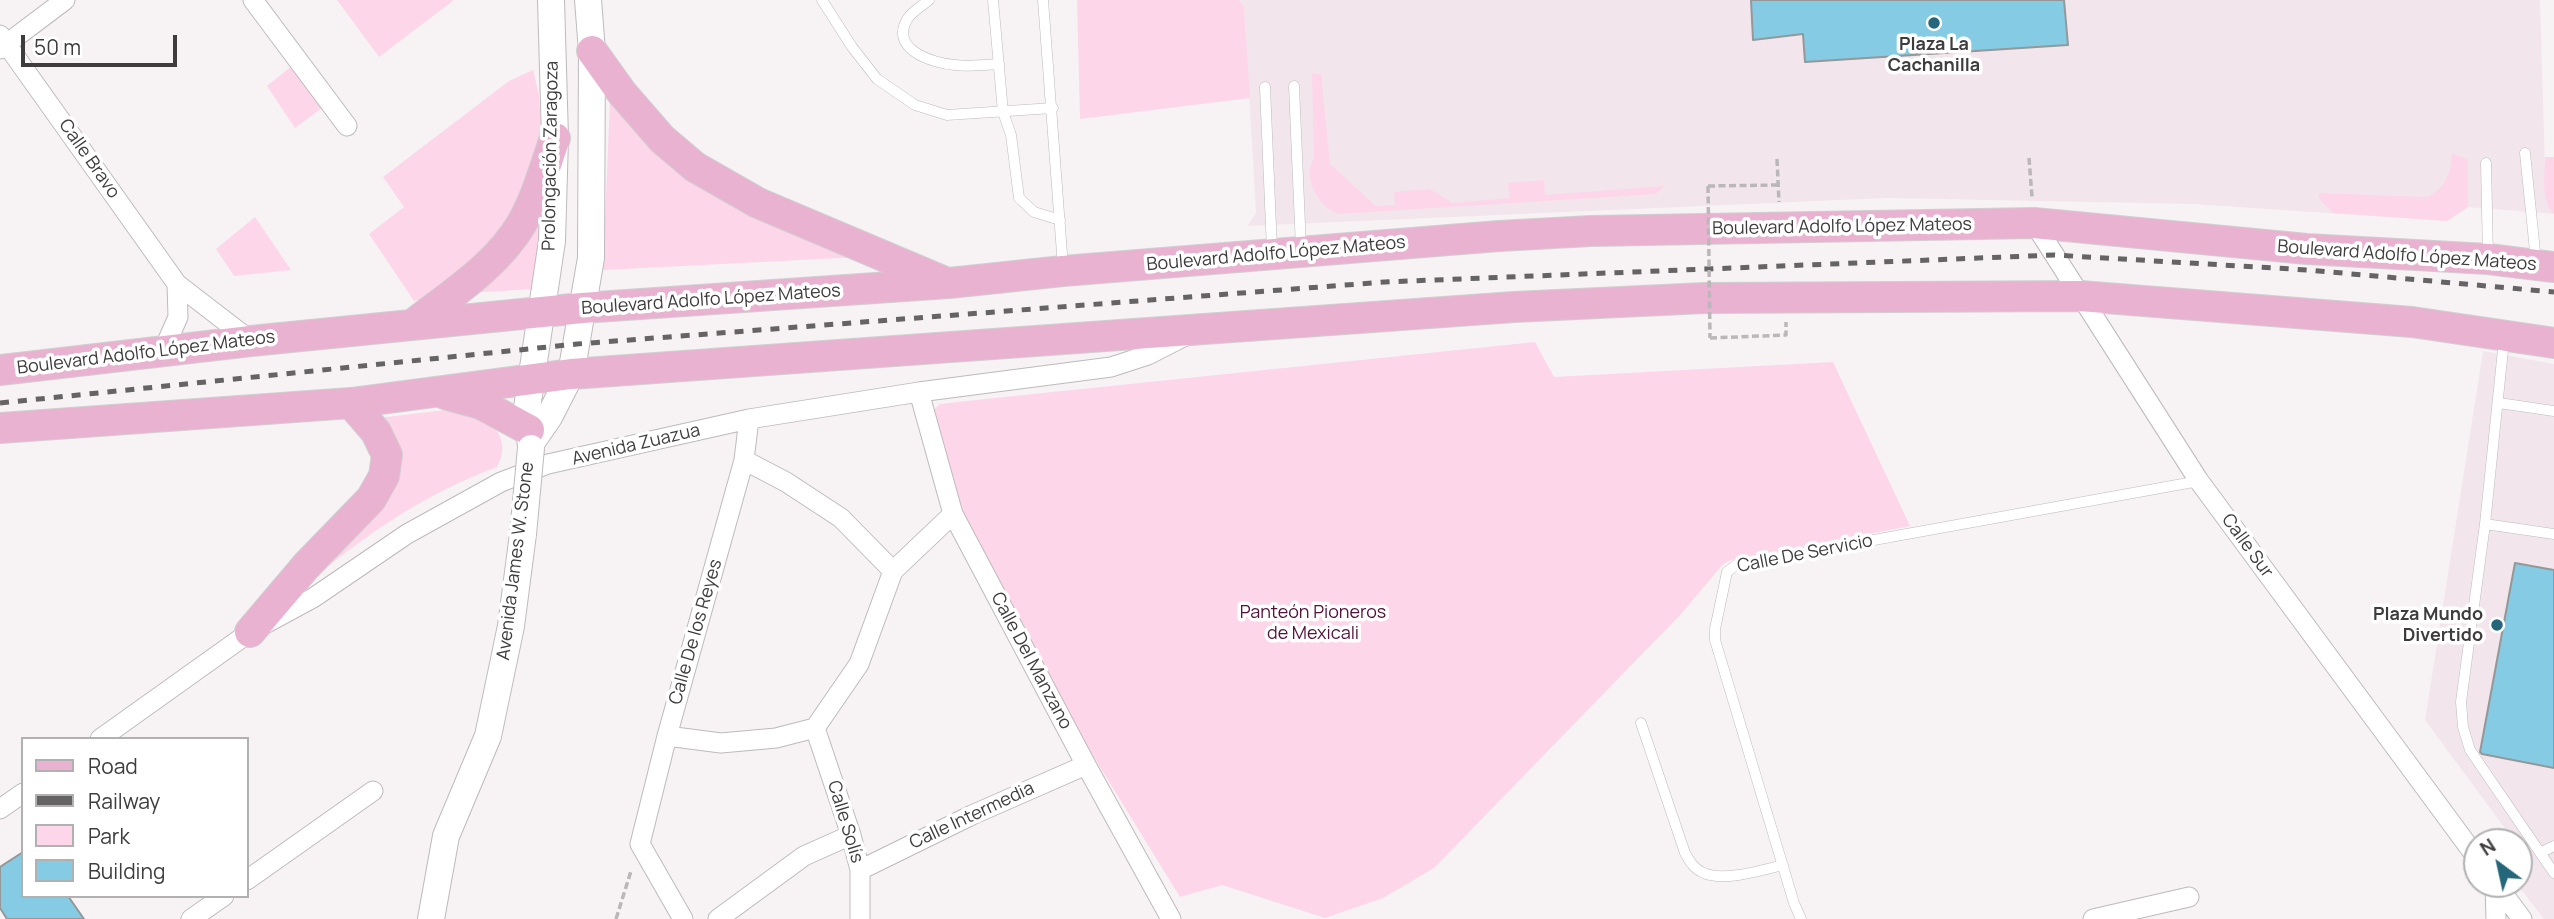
<!DOCTYPE html>
<meta charset="utf-8">
<style>
body{margin:0}
#map{position:relative;width:2554px;height:919px;overflow:hidden;background:#f7f3f5;font-family:Manrope,sans-serif}
canvas{display:block}
.legend{position:absolute;left:21px;top:737px;width:228px;height:161px;box-sizing:border-box;background:#fff;border:2px solid #b2b1b1;margin:0;padding:9px 12px;list-style:none;font-size:21px;color:#3e3c3d}
.legend li{display:flex;align-items:center;gap:14px;height:35px}
.legend b{width:35px;border:2px solid #b2b1b1}
.north{position:absolute;left:2463px;top:828px;width:70px;height:70px;box-sizing:border-box;background:#fff;border:2px solid #b2b1b1;border-radius:50%;rotate:327deg;font-size:19px;font-weight:700;line-height:28px;text-align:center;color:#3e3c3d}
.north::after{content:'';display:block;margin:auto;width:24px;height:32px;background:#25667a;clip-path:polygon(50% 0,100% 100%,50% 72%,0 100%)}
.scale{position:absolute;left:21px;top:35px;width:156px;height:32px;box-sizing:border-box;border:4px solid #3e3c3d;border-top:0;padding-left:9px;font-size:21px;line-height:24px;white-space:nowrap;color:#3e3c3d;-webkit-text-stroke:5px #fff;paint-order:stroke}
</style>
<div id="map">
<canvas width="2554" height="919"></canvas>
<ul class="legend">
<li><b style="height:9px;background:#e8b2d0"></b>Road</li>
<li><b style="height:9px;background:#656364"></b>Railway</li>
<li><b style="height:19px;background:#fdd6ea"></b>Park</li>
<li><b style="height:19px;background:#85cbe4"></b>Building</li>
</ul>
<div class="north">N</div>
<div class="scale">50 m</div>
</div>
<script>
const c = document.querySelector('canvas').getContext('2d');
c.lineJoin = 'round';
function paint(path, color) { c.fillStyle = color; c.fill(path, 'evenodd'); }
function trace(path, color, width, dash) { c.strokeStyle = color; c.lineWidth = width; c.lineCap = dash ? 'butt' : 'round'; c.setLineDash(dash || []); c.stroke(path); }
function write(font, color, halo, rows, align = 'center') {
  c.font = font + ' Manrope,sans-serif'; c.lineWidth = 7; c.setLineDash([]); c.textBaseline = 'middle'; c.strokeStyle = halo; c.fillStyle = color; for (const [text, x, y, turn = 0] of rows) {
    c.save(); c.translate(x, y); c.rotate((+turn || 0) * Math.PI / 180); c.textAlign = isNaN(turn) ? turn : align; if (halo) c.strokeText(text, 0, 0); c.fillText(text, 0, 0); c.restore();
  }
}
paint(new Path2D(`
 M1239,0h1301l6,201 8,13 -86,-7 -21,14 -254,-17 -307,-6 -639,28 9,-13 -12,-205z
 M2483,351l71,13v555h-10l-27,-35 2,-29 3,-3 -3,-10h-4l-90,-122z`), '#f2e6ec');
paint(new Path2D(`
 M337,0h117l-75,57z
 M1077,0h162l5,8 6,90 -170,21z
 M298,61l29,43 -32,24 -28,-42z
 M533,70l6,25 3,44 -8,36 -41,70 -61,52 -18,4 -45,-67 35,-27 -21,-30 126,-96z
 M1312,74h9l9,90 46,42 19,-1 -1,-13 36,-3 23,14 57,-5 -2,-15 36,-3 1,15 120,-9 -9,8 -318,20c-16,-6 -31,-27 -28,-46 1,-4 3,-7 4,-11z
 M610,99l250,158 -257,13z
 M2452,153l16,7v47l-21,14 -114,-8 -13,-13 -2,-7 109,4c19,-9 24,-24 25,-44z
 M2545,157h9v57c-14,-12 -9,-39 -9,-57z
 M548,187l-13,102 -68,4z
 M255,217l36,53 -57,6 -18,-27z
 M1535,342l19,35 279,-15 77,164 -179,34 -8,4 -41,49 -248,255 -51,30 -58,20 -103,-33 -42,12 -117,-190 -103,-194 -29,-101 9,-8 45,-5z
 M452,409c30,3 64,24 45,58 -78,29 -134,70 -197,122l72,-74 7,-97z`), '#fdd6ea');
const building = new Path2D(`
 M1751,0h313l4,45 -263,17 -2,-28 -50,6z
 M2515,563l39,7v198l-72,-14 -2,-2z
 M23,852v44h45l16,23h-77l-7,-11v-41z`);
paint(building, '#85cbe4');
trace(building, '#949899', 2);
const lane = new Path2D(`
 M822,0l30,47 25,32 38,26 32,10 106,-7
 M929,0c-7,6 -16,11 -21,18 -20,31 24,45 47,47 14,2 30,0 44,-1
 M993,0l10,112 8,23 8,63 15,14 26,8
 M1043,0l20,267
 M1294,86l7,162
 M1265,87l7,163
 M2525,153l11,108
 M2486,163l2,94
 M2504,340l-19,184 69,10
 M2499,403l55,8
 M2485,524l-24,178 2,25 7,23 84,123
 M1641,723l44,130c5,9 9,16 19,20 19,9 59,-3 79,-8
 M2540,853l14,-7
 M1801,919l-7,-16 -79,-263v-11l12,-57 9,-7 463,-84`);
const street = new Path2D(`
 M253,0l94,126
 M0,35l177,249 74,57
 M0,49l65,-49
 M2034,223l165,258 278,377
 M163,351l15,-34 -1,-33
 M919,392l34,122 133,251 85,154
 M744,460l42,22 55,36 52,53
 M815,728l36,107 9,35v49
 M667,736l54,7 55,-5 39,-10 44,-64 34,-93 60,-57
 M100,739l150,-107 63,-34 94,-64 94,-52 47,-18 201,-45 170,-27 192,-25 37,-12 39,-20
 M0,809l23,-16
 M860,870l112,-55 114,-50
 M247,880l126,-89
 M2495,884l1,35
 M2496,884l26,35
 M191,919l33,-23
 M683,919l-43,-75 27,-108 77,-276 5,-41
 M718,919l86,-63 47,-21
 M2093,919l96,-22`);
const secondary = new Path2D(`
 M531,443l18,-26 22,-43 20,-116 1,-207 -4,-51
 M531,447l-4,-39 25,-167 3,-103 -4,-138
 M431,919l15,-83 42,-100 23,-110 12,-92`);
const primary = new Path2D(`
 M592,51l30,42 40,46 33,28 63,36 187,79
 M412,325c38,-30 85,-59 110,-102 15,-26 23,-57 33,-85
 M0,370l251,-29 331,-33 367,-25 114,-12 436,-35 92,-5 443,-8 273,26 181,10 66,8
 M445,394l36,10 48,26
 M0,428l351,-25 220,-29 943,-67 191,-9 375,-2 332,26 142,21
 M250,632l56,-66 65,-67 13,-23 3,-21 -11,-23 -25,-29`);
trace(lane, '#bebabc', 11);
trace(street, '#bebabc', 21);
trace(secondary, '#bebabc', 28);
trace(primary, '#d1d0d0', 32);
trace(new Path2D(`
 M2029,158l3,39
 M1777,159l2,43
 M1708,186l70,-1
 M1710,338l76,-3v-13
 M616,919l15,-48`), '#bab7b9', 3.5, [7, 3.5]);
trace(lane, '#fff', 10);
trace(street, '#fff', 19);
trace(secondary, '#fff', 26);
trace(primary, '#e8b2d0', 30);
trace(new Path2D(`
 M0,403l577,-59 808,-62 669,-27 254,15 246,22`), '#656364', 5, [9, 9]);
const secondaryBridge = new Path2D(`
 M523,534l8,-86`);
trace(secondaryBridge, '#bebabc', 28, []);
trace(new Path2D(`
 M1708,186l2,152`), '#bab7b9', 3.5, [7, 3.5]);
trace(secondaryBridge, '#fff', 26);
for (const [x, y, r, color] of [
 [1934,23,7,"#25667a"],
 [2497,625,7,"#25667a"]
]) { const dot = new Path2D(); dot.arc(x, y, r, 0, 2 * Math.PI); c.fillStyle = color; c.fill(dot); trace(dot, '#fff', 2.5); }
write('bold 18px', '#3e3c3d', '#fff', [
 ["Plaza La",1934,45],
 ["Cachanilla",1934,66],
 ["Plaza Mundo",2483,615,"right"],
 ["Divertido",2483,636,"right"]
]);
write('18px', '#3e3c3d', '#fff', [
 ["Prolongación Zaragoza",551,156,-89],
 ["Calle Bravo",89,159,55],
 ["Boulevard Adolfo López Mateos",1842,227,-1],
 ["Boulevard Adolfo López Mateos",1276,254,-5],
 ["Boulevard Adolfo López Mateos",2407,256,4],
 ["Boulevard Adolfo López Mateos",711,300,-4],
 ["Boulevard Adolfo López Mateos",146,353,-7],
 ["Avenida Zuazua",636,445,-13],
 ["Calle Sur",2247,546,54],
 ["Calle De Servicio",1805,554,-11],
 ["Avenida James W. Stone",516,561,-83],
 ["Calle De los Reyes",696,632,-74],
 ["Calle Del Manzano",1031,661,62],
 ["Calle Intermedia",972,816,-25],
 ["Calle Solís",845,822,73]
]);
write('18px', '#54113b', '#fff', [
 ["Panteón Pioneros",1313,613],
 ["de Mexicali",1313,634]
]);
</script>
